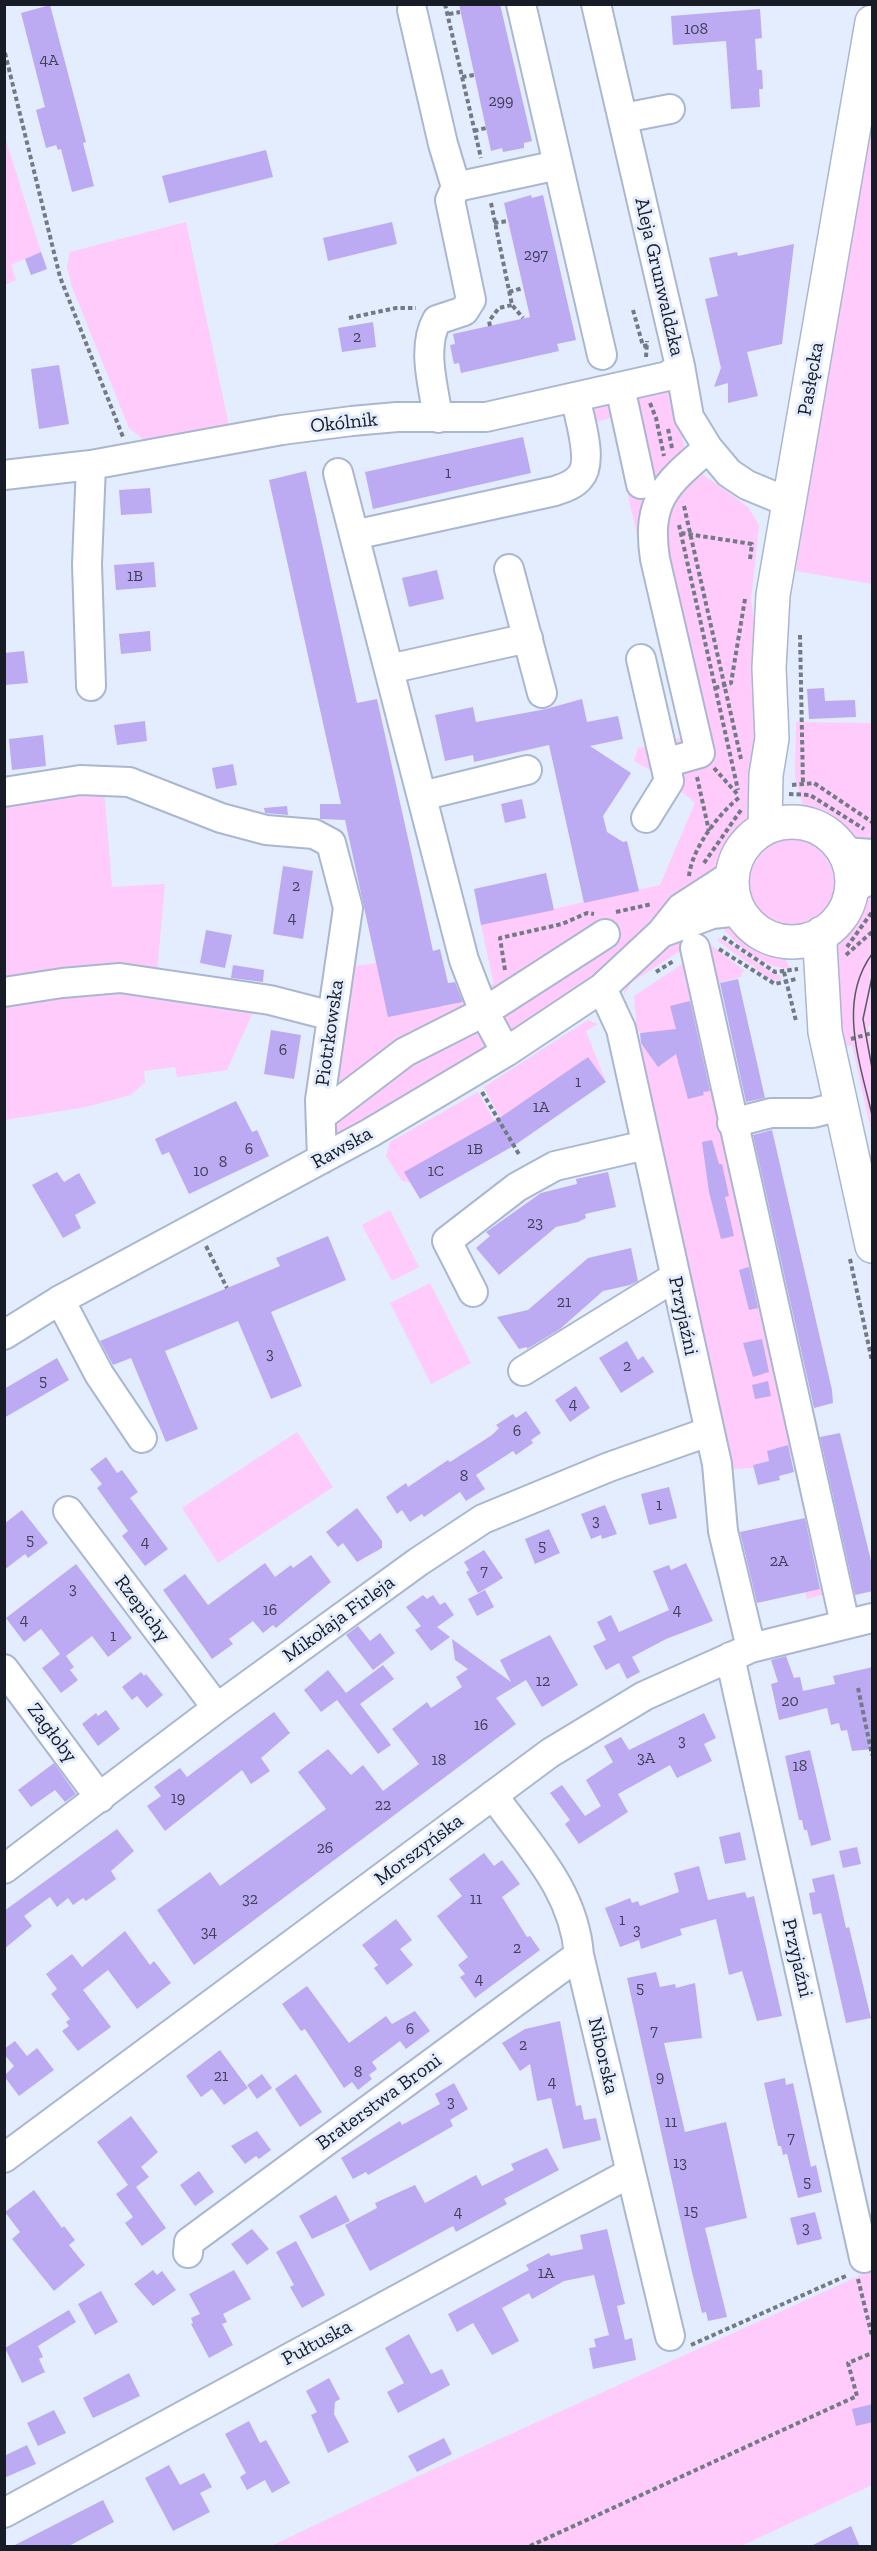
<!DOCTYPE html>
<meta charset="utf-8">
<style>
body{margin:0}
#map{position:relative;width:877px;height:2551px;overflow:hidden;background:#e4edfd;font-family:"Zilla Slab",serif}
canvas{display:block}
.frame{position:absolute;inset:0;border:6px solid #171c26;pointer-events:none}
</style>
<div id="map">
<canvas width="877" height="2551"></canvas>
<div class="frame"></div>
</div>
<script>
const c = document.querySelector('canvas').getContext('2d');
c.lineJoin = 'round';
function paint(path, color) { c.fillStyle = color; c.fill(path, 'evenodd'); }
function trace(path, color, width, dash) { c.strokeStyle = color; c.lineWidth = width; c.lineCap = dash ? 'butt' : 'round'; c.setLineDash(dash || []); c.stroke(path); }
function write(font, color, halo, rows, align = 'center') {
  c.font = font + ' "Zilla Slab",serif'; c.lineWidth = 6; c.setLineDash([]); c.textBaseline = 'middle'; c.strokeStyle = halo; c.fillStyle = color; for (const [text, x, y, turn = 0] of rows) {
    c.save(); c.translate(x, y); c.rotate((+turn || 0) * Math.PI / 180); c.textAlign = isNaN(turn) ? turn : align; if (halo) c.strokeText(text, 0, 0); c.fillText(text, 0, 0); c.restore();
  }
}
paint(new Path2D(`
 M872,85v499l-76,-13z
 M4,134l37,118 -30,13 5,15 -11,5z
 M186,222l43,204 -81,17 -19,-15 -57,-141 -5,-20 3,-15z
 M668,376l17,73 16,24 47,34 11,18 -8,75 5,33 -3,192 -20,23 -9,18 -139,122 -263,160 17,-180 38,-5 66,44 21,-5 -2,-12 32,-6 -13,-59 179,-40 35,-82 -26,-22 -35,-20 4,-13 46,-11 -74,-319 -28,8 -7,-29z
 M796,722l76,1v125l-29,-10 -40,-32 -8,-30z
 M103,776l9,111 53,-3 -9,99 103,16 -32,71 -50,7 -2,-10 -31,4 1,11 -14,13 -45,12 -81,13v-328z
 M745 882a46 46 0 1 1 92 0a46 46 0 1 1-92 0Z
 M872,888v137l-4,1 4,23v86l-20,-90 -12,2 -10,-104 29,-44z
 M718,920l14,2 19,15 21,11 13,11 5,9c-21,5 -64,-30 -72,-48z
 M684,938l4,8 -56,36 -9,14 3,-11 44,-44z
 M720,938l54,36 6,1 1,6 -12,-2 -15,-11v-3h-4l-33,-25z
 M711,945l33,25 -3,7 -39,10 135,604 -30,8 -2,-7 18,-4 -29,-133 -4,1 -3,-10 -20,5 2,10 -16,4 1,3 -21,1 -94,-420 2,-5 8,-1 -1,-10 -11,-2 -3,-35z
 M588,1020l10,4 -12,7 20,51 -18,-25 -86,65 -18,-35z
 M478,1092l22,39 -89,52 -9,-2 -16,-25 4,-14z
 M390,1210l29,57 -27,14 -30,-56z
 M430,1283l41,80 -40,21 -41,-81z
 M297,1432l36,55 -115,76 -36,-55z
 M872,2270v215l-131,61h-470l145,-69z`), '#fecbfa');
paint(new Path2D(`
 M459,4h41l32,137 -8,2v5l-21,4 -1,-4 -11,3z
 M50,5l36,137 -3,1 11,43 -22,6 -11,-43 -3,1 -2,-5 -10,3 -10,-38 9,-3 -24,-94z
 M760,9l2,29 -7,1 2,31h5l1,19h-4l1,18 -29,2 -5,-68 -53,4 -2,-29z
 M266,150l7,27 -104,26 -7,-27z
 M531,195l1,3 11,-3 33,145 -19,4 2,7 -98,22 -2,-10 -5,1 -4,-19 5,-1 -2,-10 77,-17 -26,-114z
 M392,222l5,22 -69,17 -5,-23z
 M794,244l-12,100 -35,8 11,44 -30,7v-20l-14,4 7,-19 -16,-69 13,-3 -9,-38 28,-6 1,4z
 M41,252l6,17 -16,6 -6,-16z
 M373,322l3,25 -34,5 -4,-24z
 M59,365l10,59 -30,5 -8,-60z
 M523,437l8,36 -158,36 -8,-37z
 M306,471l51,232 20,-4 56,252 7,-2 8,34 7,-1 8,20 -75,15 -43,-197 -25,-1v-15h21l-72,-324z
 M150,488l2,25 -31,2 -2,-25z
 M154,562l2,25 -40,3 -2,-25z
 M437,570l7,29 -35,8 -7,-29z
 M150,631l1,20 -30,3 -2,-20z
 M24,651l4,32 -24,2v-32z
 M824,688l1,13 30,-1 1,17 -47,2 -2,-30z
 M582,699l5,23 31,-6 5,23 -33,7 41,27 -28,43 4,16 16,10 4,-1 12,50 -55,12 -35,-158 -75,17 -1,-7 -28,6 -10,-46 38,-8 3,15 70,-13z
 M145,721l2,20 -30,4 -3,-20z
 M43,735l3,31 -34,4 -3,-31z
 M233,764l4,21 -21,4 -4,-21z
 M522,799l4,19 -21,5 -4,-19z
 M287,806l1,9 -23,-2 -1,-5z
 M283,866l30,5 -10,68 -30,-5z
 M546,873l8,37 -73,15 -7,-36z
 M206,930l26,5 -7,33 -25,-5z
 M233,965l31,5 -1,12 -32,-4z
 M738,979l27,119 -19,4 -26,-119z
 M690,1001l20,90 -7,1 1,3 -16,4 -12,-45 -18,13 -17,-24 -1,-10 36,-4 -6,-23z
 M271,1030l30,5 -7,44 -30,-5z
 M588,1057l18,25 -91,63 -95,54 -16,-27 94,-53z
 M236,1101l16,31 5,-2 12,26 -80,38 -20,-42 -7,3 -7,-16z
 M772,1130l60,260 1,13 -19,5 -61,-273z
 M712,1140l7,24h3l7,32 -4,1 9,39 -13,3 -12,-47 -7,-50z
 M57,1172l7,10 15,-9 17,30 -21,12 6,13 -18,10 -31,-53z
 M608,1172l8,35 -31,7 1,4 -8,4 -22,5 -57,48 -23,-27 14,-12 -4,-4 55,-39 36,-9 -1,-5z
 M328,1236l18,44 -75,32 31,74 -31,13 -33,-78 -73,30 33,78 -32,13 -35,-84 -18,7 -13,-24 180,-75 -4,-8z
 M631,1248l7,33 -8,4 -27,6 -43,38 -33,20v-2l-8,2 -22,-32 31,-7 60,-52z
 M749,1267l9,41 -9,2 -10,-40z
 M762,1339l7,33 -16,5 -10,-34z
 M627,1341l11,19 5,-4 11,16 -33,21 -22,-35z
 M57,1358l12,22 -65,38v-29z
 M768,1381l3,15 -16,3 -3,-14z
 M576,1386l14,22 -20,14 -15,-22z
 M526,1411l15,22 -10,7 2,3 -17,12 -3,-4 -37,24 9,14 -19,12 -6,-9 -36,25 -2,-3 -12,8 -8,-12 -5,4 -11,-17 20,-14 2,4 40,-27 2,2 42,-27 7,-7 -3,-3 17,-11 3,4z
 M840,1433l33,136v22l-18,4 -35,-158z
 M788,1445l6,27 -15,4 1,4 -22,5 -5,-20 16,-4 -2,-10z
 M106,1457l11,16 5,-3 16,22 -8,6 38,51 -23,17 -23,-30 6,-5 -31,-43 5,-4 -12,-15z
 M669,1487l8,31 -28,7 -8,-31z
 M605,1505l12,29 -15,5 -1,-4 -10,4 -10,-25z
 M357,1508l25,33v7l-25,14 -14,-19 -5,4 -12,-15z
 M22,1510l26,33 -20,15 -3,-4 -21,16v-46z
 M805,1518l15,71 -63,14 -17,-71z
 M549,1529l11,24 -25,11 -10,-25z
 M484,1550l19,28 -25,15 -12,-21 3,-2 -5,-8z
 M311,1555l20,27 -55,46 -3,-3 -10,8 -10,-12 -24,18 4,5 -21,15 -49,-69 22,-16 23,31 57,-42 10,14 16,-12 2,3z
 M686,1563l27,58 -47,18 -34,18 8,15 -13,7 -8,-16 -13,7 -13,-24 13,-6 -9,-18 14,-7 8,17 50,-22 -16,-39 16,-6 2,5z
 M76,1564l56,74 -24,19 -16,-21 -26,20 8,11 -4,3 8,10 -17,13 -19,-25 18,-14 -19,-25 -17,13 -18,-24z
 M485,1590l9,17 -17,9 -9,-17z
 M423,1595l4,4 6,-4 7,10 5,-3 9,13 -17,12 13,10 -19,14 -16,-21 6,-4 -15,-19z
 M358,1626l12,15 10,-8 15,20 -22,17 -27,-35z
 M550,1635l28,50 -36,22 -16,-27 -30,18 20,26 -322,241 -37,-55 53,-38 10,14 106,-77 -28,-37 30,-23 23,26 12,-10 20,26 36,-27 -27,-35 35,-27 4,6 31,-21 -6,-10 12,-8 -13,-9 -3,-21 59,43 -11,-22z
 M786,1656l8,22 6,-1 3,14 32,-7 -2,-8 40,-9v82l-21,2 -5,-21 -6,1 -2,-8 -8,2 -4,-17 -48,12 -8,-36 7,-2 -7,-22z
 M383,1665l11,14 -34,25 31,41 -13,9 -41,-54 -16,12 -17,-22 24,-20 18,23z
 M141,1672l3,4 2,-2 17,21 -16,13 -10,-12 -5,4 -10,-13z
 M106,1710l14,19 -22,17 -16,-22 14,-11 2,3z
 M274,1712l16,21 -29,25 9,13 -19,13 -9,-14 -77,61 -18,-25 14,-10 -7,-9 26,-19 7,9z
 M704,1713l12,25 -12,6 8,17 -35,17 -7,-13 -52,29 10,18 -49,32 -14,-20 5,-4 -20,-27 12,-8 23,31 16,-10 -15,-26 27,-18 -9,-16 17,-9 8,13z
 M810,1750l21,90 -20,6 -4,-16h-3l-2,-10h-3l-14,-64z
 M54,1763l22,31 -11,8 -10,-12 -24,17 -13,-17z
 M117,1829l17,22 -23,20 5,8 -30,22 -3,-3 -10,7 -5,-7 -11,9 -7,-10 -26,19 8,10 -28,23v-38z
 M740,1832l6,28 -21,4 -6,-27z
 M857,1847l4,17 -18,4 -4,-17z
 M484,1853l10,13 8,-6 18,24 -18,13 25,40 3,-1 10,14 -65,48 -15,-21 5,-3 -7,-9 10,-8 -31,-41 25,-20 -13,-17z
 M699,1866l9,34 37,-8 2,6 7,-2 28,120 -25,5 -15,-50 -13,4 -13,-56 -36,10 2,6 -41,14 -2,-9 -19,7 -15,-39 25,-10 2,5 6,-2 2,5 39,-14 -5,-19z
 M834,1874l12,54 3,-1 22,91 -25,5 -25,-110 -8,2 -4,-22 6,-1 -3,-13z
 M396,1919l16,21 -12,9 13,16 -26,20 -13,-17 4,-3 -16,-20z
 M125,1931l25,34 4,-4 17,22 -34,26 -29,-39 -25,20 28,37 -33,24 -16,-20 7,-5 -3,-4 4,-3 -19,-25 6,-5 -11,-15 26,-20 10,13z
 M656,1972l4,15 15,-3 1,4 19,-5 7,55 -38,5 21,89 41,-10 21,96 -42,10 22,89 -19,4 -2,-9 -4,1 -10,-41 -65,-294z
 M307,1986l42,57 37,-27 6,8 23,-13 15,20 -24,18 -6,-8 -28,21 5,7 -8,6 3,4 -14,11 -6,-8 -8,6 -39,-59 -4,2 -19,-27z
 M560,2021l16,85 5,-1 3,15 12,-2 5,22 -38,9 -12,-51 -14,3 -7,-37 -10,7 -18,-28 23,-14z
 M15,2041l12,15 10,-8 17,22 -35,26 -15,-20 10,-10 -10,-12v-5z
 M220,2050l28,38 -24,17 -12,-16 -11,8 -15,-21z
 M262,2074l10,14 -15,11 -10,-14z
 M296,2074l26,38 -22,15 -25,-38z
 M785,2078l1,7 7,-2 18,84 5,-2 6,27 -24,6 -11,-44 -4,1 -2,-9h-3l-14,-63z
 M454,2083l14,26 -18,11 3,6 -85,49 -2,-3 -13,7 -12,-21 59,-37 2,4 38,-21 -5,-10z
 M131,2116l27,36 -17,15 8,10 -13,10 30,41 -24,18 -17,-23 8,-6 -17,-23 12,-9 -31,-43z
 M257,2131l14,19 -12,9 -3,-3 -11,8 -14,-18z
 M547,2148l12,22 -55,29 3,5 -51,28 -3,-6 -83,45 -25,-46 32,-17 -2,-5 40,-18 10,18 51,-28 6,11 32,-16 -3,-6z
 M199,2171l15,21 -19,14 -15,-21z
 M34,2190l28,38 2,-2 11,14 -6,5 16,20 -31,26 -42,-52 8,-7 -15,-20z
 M336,2195l14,26 -38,18 -13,-23z
 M815,2212l7,27 -25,6 -7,-27z
 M252,2229l17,20 -22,16 -16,-21z
 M607,2229l18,75 -8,2 8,34 7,-2 4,22 -43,9 -4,-21 7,-1 -2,-8 15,-4 -15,-60 -30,6 -32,18 -3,-6 -27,15 17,33 -27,14 -19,-32 -16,9 -9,-18 81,-44 -3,-5 23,-12 2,3 32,-7 -3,-14z
 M296,2241l29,54 -23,13 -12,-21 4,-2 -18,-33z
 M153,2270l4,5 5,-4 14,19 -23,16 -19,-22z
 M234,2270l17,29 -28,15 4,8 -5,2 11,21 -24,13 -18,-34 2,-1 -2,-5 9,-4 -11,-20z
 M101,2291l17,31 -23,13 -17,-31z
 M69,2310l7,12 -38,24 5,11 -4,2 6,13 -23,11 -17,-35z
 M409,2334l22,40 11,-5 8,16 -52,28 -11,-21 17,-9 -19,-35z
 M129,2373l11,23 -47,22 -10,-20z
 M329,2378l11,21 -5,3 -1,12 15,28 -21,11 -17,-38 6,-3 -11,-21z
 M873,2404v18l-17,4 -4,-17z
 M54,2410l12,23 -28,13 -11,-23z
 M249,2421l11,22 6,-3 24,43 -18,10 -7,-13 -18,10 -7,-13 6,-4 -21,-39z
 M444,2438l8,16 -35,18 -9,-16z
 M27,2445l9,19 -32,14v-22z
 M169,2465l11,20 24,-12 8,14 -12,6 10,19 -37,19 -28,-53z
 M103,2500l11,22 -47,25h-56z
 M851,2526l9,21h-51z`), '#bcaaf3');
const minor = new Path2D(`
 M521,4l81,351
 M596,4l84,362 9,51 19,31 21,25 18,12 41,17
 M412,10l31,134 13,43 -6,13 21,100 -7,11 -27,9c-16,28 -3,68 1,98
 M622,116h12l36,-7
 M456,187l102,-22
 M620,387l21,97
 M91,465l-4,99 4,122
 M338,473l126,487 20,52 22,40
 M4,475l87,-10 191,-35 70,-9 45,-4h89l182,-41 12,-10
 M354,535l201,-44c9,-3 19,-6 25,-14 14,-15 -1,-61 -5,-80
 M509,569l33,124
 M641,659l28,122 -23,37
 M389,669l139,-31
 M665,763l35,-10 -45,-194c-9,-59 11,-75 53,-111
 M4,792l76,-12 49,2 92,36 45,12 48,4 17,9 17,65 -28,192 2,59
 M422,796l105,-26
 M843,852l29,2
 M851,889l21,-10
 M666,931l46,-17 27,-3
 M695,948l150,676
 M602,988l19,41 96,435 6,67 28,117
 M4,992l58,-9 58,-5 150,22 62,16
 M321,1116l84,-64 79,-40 121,-78
 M732,1123l39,-10h42l28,-7
 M473,1292l-26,-51 70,-54 38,-21 91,-21
 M60,1300l39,74 43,64
 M4,1335l56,-35 310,-167 136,-81 96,-64 59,-55 20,-25 51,-33
 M523,1371l152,-94
 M68,1511l149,197
 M730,1657l134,601
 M4,1669l96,129
 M493,1795c37,52 81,95 86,160l91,381
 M4,1869l213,-161 201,-146 65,-43 126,-52 99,-35
 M4,2158l546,-405 94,-57 107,-48 121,-30
 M188,2253l1,-11 390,-287
 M4,2513l626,-340`);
const major = new Path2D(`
 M732 882a60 60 0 1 1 120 0a60 60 0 1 1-120 0Z
 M765,828l1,-53 6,-37 -3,-70 4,-73 99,-573
 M822,933l-2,12 5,87 47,214`);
trace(minor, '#a9b7d1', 32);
trace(major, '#a9b7d1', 36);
trace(new Path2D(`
 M445,4l36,154
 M449,14l11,-2
 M5,53l55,224 63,160
 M462,77l12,-2
 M474,131l12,-3
 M491,203l21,102 11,13
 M494,223l14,-2
 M509,292l14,-4
 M633,310l10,36 6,-1
 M349,318l47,-10h20
 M490,326l-1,-5 10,-13 13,-3
 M646,357l1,-16
 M650,403l6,15 8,38
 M668,429l4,19
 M684,506l57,253
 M679,525l59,265
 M681,533l71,11 -2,15
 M800,635l3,149
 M715,688l16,-5 14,-84
 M714,768l25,28
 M697,777l12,54
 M792,785l22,-2 58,39
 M789,794l21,1 54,34
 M704,863l37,-53
 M689,876c3,-28 30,-63 52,-80
 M616,912l36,-8
 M723,937l52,35 23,-3
 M847,947l25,-35
 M719,949l56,35 21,-5
 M846,955l26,-23
 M505,970l-5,-32 62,-14 25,-11 7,1
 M656,972l19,-12
 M784,972l12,49
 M851,1039l21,-6
 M482,1092l38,64
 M206,1246l21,42
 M850,1259l22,102
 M858,1688l14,67
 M858,2279l14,57
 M691,2345l157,-70
 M530,2546l327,-150 -9,-33 24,-10`), '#737a87', 4, [4.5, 3]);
trace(minor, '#fff', 28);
trace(major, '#fff', 33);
trace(new Path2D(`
 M872,954c-35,48 -12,108 0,161
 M872,977l-9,42 9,49`), '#555b67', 1.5);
write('16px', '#404059', null, [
 ["108",696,29],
 ["4A",49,60],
 ["299",501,101],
 ["297",536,255],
 ["2",357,337],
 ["1",448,473],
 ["1B",135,576],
 ["2",296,886],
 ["4",292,918],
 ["6",283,1050],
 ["1",578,1082],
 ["1A",541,1107],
 ["6",249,1149],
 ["1B",475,1149],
 ["8",223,1162],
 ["10",201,1171],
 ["1C",436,1171],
 ["23",535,1223],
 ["21",564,1302],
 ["3",270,1354],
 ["2",627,1366],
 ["5",43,1381],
 ["4",573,1404],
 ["6",517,1431],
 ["8",464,1476],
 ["1",659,1505],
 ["3",596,1521],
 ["5",30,1540],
 ["4",145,1542],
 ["5",542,1546],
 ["2A",779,1561],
 ["7",484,1571],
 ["3",73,1589],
 ["16",270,1610],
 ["4",677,1610],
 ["4",24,1620],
 ["1",113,1636],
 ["12",543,1681],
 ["20",790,1701],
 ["16",481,1725],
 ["3",682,1741],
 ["3A",646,1758],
 ["18",439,1760],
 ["18",800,1766],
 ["19",178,1798],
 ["22",383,1805],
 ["26",325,1848],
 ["32",250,1899],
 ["11",476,1899],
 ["1",622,1920],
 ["3",637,1930],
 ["34",209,1932],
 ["2",517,1948],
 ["4",479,1979],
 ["5",640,1988],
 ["6",410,2029],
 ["7",654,2031],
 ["2",523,2045],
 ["8",358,2072],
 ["21",221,2076],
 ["9",660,2077],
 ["4",552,2082],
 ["3",451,2102],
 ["11",671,2122],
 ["7",791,2138],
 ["13",680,2163],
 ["5",807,2182],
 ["15",691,2211],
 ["4",458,2212],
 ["3",806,2228],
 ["1A",546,2273]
]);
write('20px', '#171c26', '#e4edfd', [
 ["Aleja Grunwaldzka",659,277,77],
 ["Pasłęcka",811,379,-80],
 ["Okólnik",344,423,-6],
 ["Piotrkowska",330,1033,-82],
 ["Rawska",342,1148,-29],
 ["Przyjaźni",683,1316,78],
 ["Rzepichy",142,1609,53],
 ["Mikołaja Firleja",339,1619,-36],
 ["Zagłoby",52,1733,53],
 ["Morszyńska",419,1850,-37],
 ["Przyjaźni",797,1958,77],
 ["Niborska",603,2056,77],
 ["Braterstwa Broni",379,2102,-36],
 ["Pułtuska",317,2343,-28]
]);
</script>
